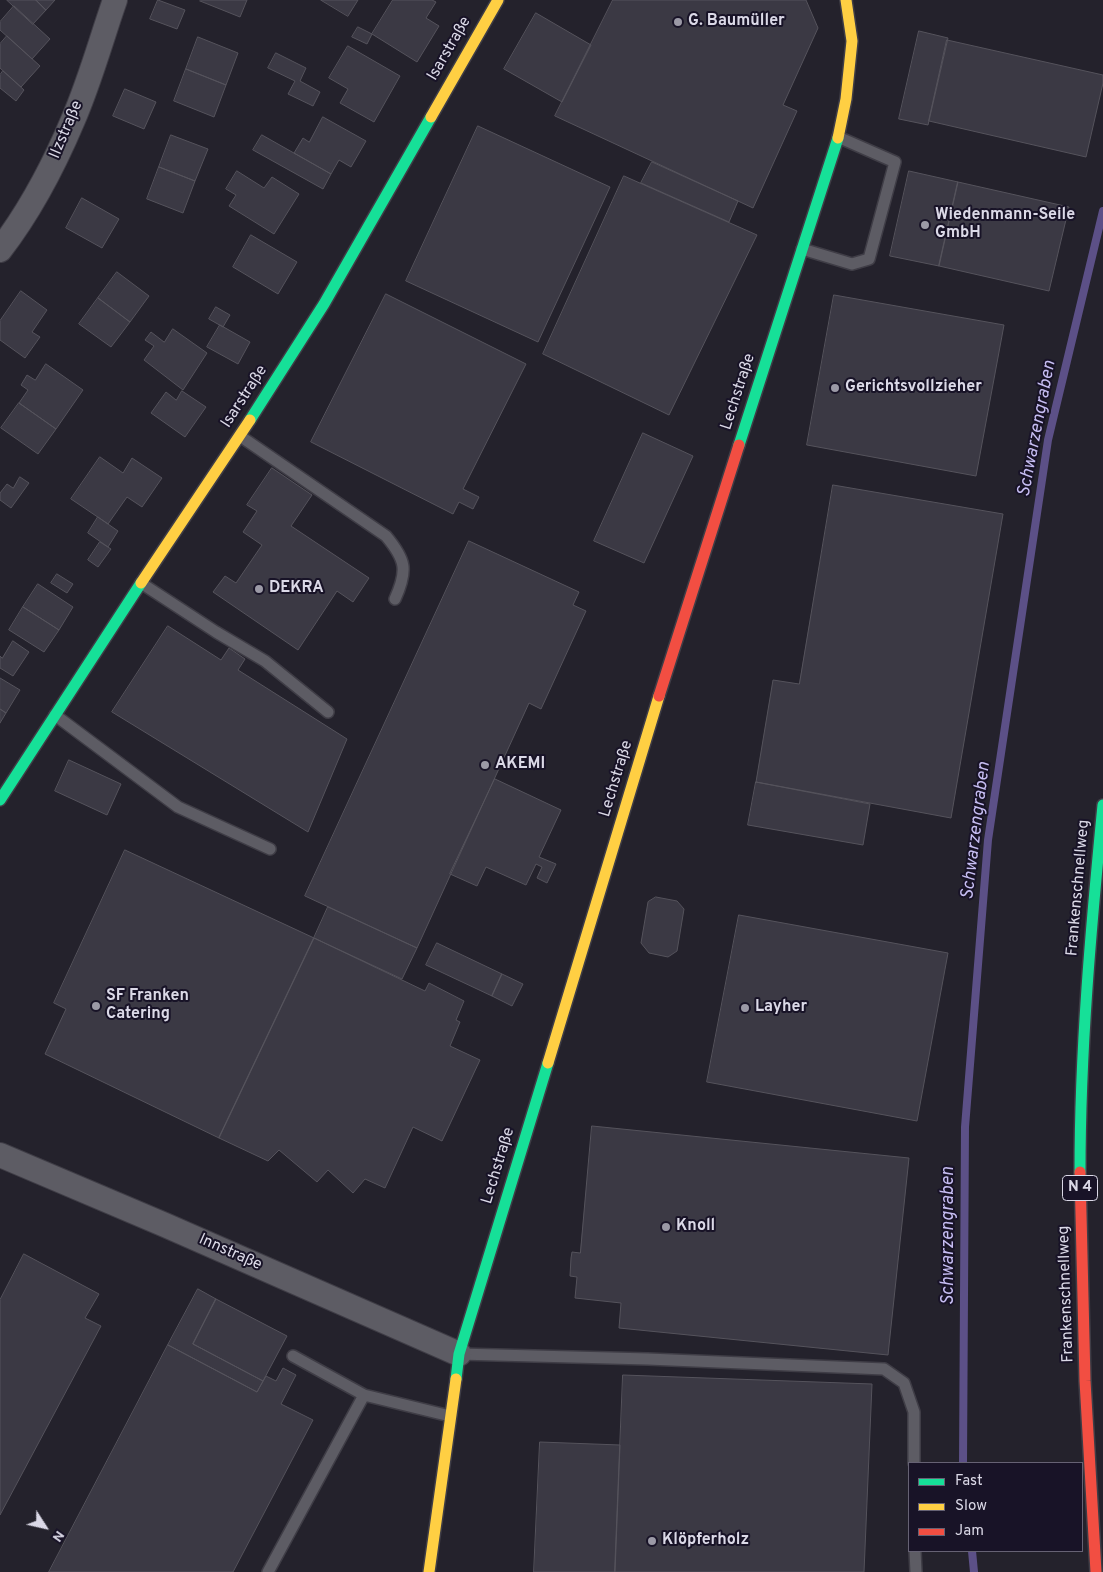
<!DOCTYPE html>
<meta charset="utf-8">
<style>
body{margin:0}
#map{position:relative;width:1103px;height:1572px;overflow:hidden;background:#24222c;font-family:Overpass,sans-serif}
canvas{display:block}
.legend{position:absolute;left:908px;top:1462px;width:175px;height:90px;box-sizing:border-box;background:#181327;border:1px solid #666274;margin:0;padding:6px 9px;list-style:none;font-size:15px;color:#dbd9e7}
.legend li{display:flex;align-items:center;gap:10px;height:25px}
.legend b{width:25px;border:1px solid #666274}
.north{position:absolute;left:20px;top:1502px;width:50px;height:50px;-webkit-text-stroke:4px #181327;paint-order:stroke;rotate:125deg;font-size:14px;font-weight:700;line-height:20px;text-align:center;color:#dbd9e7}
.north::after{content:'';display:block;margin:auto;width:18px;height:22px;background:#dbd9e7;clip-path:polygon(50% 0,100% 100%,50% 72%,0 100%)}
</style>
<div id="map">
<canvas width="1103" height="1572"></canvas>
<ul class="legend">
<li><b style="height:6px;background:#16e098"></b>Fast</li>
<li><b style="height:6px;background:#ffcf43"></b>Slow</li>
<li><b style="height:6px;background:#f24e42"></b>Jam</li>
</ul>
<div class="north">N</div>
</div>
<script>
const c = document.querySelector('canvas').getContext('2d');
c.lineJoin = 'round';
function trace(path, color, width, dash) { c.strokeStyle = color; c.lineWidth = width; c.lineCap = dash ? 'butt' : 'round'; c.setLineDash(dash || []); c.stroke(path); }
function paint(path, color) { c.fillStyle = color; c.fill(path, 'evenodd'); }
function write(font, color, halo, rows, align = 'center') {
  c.font = font + ' Overpass,sans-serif'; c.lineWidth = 4; c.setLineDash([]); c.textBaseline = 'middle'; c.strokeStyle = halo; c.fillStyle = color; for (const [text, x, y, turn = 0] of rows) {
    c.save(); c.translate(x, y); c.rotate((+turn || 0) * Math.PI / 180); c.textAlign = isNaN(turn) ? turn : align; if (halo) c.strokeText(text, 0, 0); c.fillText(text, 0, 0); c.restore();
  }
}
trace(new Path2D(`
 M963,1463l2,-336 23,-287 60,-400 55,-229
 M972,1551l2,21`), '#5c5087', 8);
const building = new Path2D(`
 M7,0h29l10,10 -13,14z
 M36,0h19l-9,10z
 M158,0l27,10 -8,19 -27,-10z
 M201,0h46l-7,17 -40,-16z
 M321,0h37l-10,16z
 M393,0h39l4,2 -10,16 13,8 -22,36 -45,-28z
 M613,0h193l12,28 -35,77 14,6 -44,97 -198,-92z
 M14,6l36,33 -18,20 -32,-29v-8z
 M536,13l55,32 -29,57 -58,-33z
 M358,27l14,7 -5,10 -15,-7z
 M919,31l29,7 -20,87 -29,-6z
 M7,36l33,30 -19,21 -21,-19v-24z
 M198,37l40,16 -12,32 -40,-16z
 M947,40l156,35v8l-17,74 -157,-36z
 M348,46l52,30 -26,46 -34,-19 8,-14 -19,-11z
 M276,53l30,15 -6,13 20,11 -7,14 -25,-12 7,-13 -27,-13z
 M186,69l40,16 -12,32 -40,-16z
 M3,71l21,19 -8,11 -16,-13v-13z
 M125,89l31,13 -12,27 -31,-13z
 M323,117l43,24 -15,26 -12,-7 -8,14 -37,-21 9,-15 6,4z
 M478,126l132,61 -72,155 -132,-61z
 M171,135l37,14 -13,32 -36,-14z
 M262,135l69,39 -8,15 -70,-39z
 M652,162l86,39 -9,21 -88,-39z
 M159,167l36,14 -12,32 -36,-14z
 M237,171l27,17 8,-11 27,17 -25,40 -45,-28 7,-11 -10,-6z
 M909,171l49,11 -19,84 -49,-10z
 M624,176l133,59 -88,180 -126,-61z
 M958,182l111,25 -20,84 -110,-25z
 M82,198l37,21 -17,29 -36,-20z
 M251,235l46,27 -19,32 -45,-27z
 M117,272l32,24 -19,26 -32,-24z
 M21,291l26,19 -15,22 8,5 -15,21 -25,-18v-19z
 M386,294l140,70 -63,125 16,8 -6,12 -14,-7 -6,12 -142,-72z
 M834,295l170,30 -28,151 -169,-31z
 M98,298l32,24 -19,25 -32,-23z
 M216,307l14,8 -7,12 -14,-8z
 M220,325l30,17 -12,22 -31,-17z
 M173,329l34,24 -24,37 -39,-30 10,-14 -9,-6 6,-8 13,10z
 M46,364l37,26 -27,39 -37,-26 9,-13 -7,-5 6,-10 8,5z
 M182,391l24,16 -21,30 -34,-24 15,-21 10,8z
 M19,403l37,26 -18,25 -37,-26z
 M643,433l50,23 -49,107 -50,-22z
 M100,457l23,16 9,-15 30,20 -20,29 -15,-10 -19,27 -37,-25z
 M272,468l40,27 -21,31 78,52 -16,24 -16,-11 -39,59 -85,-58 12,-16 11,7 26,-38 -19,-13 14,-21 -10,-6z
 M20,477l9,6 -18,25 -11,-8v-7l7,-9 6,4z
 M833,485l170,29 -52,304 -195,-36 17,-102 26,4z
 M98,517l20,14 -10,16 -20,-14z
 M469,541l110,51 -6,13 13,6 -45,98 -12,-6 -112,245 -112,-52z
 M100,542l11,7 -13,18 -10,-7z
 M57,574l16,10 -6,9 -16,-10z
 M38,584l35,23 -14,23 -36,-23z
 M23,607l36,23 -15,22 -35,-22z
 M168,626l53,34 8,-12 16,11 -7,11 109,69 -39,93 -196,-120z
 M13,641l16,11 -16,24 -13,-8v-12l2,2z
 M0,678l20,12 -14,23 -6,-4z
 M0,709l6,4 -6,10z
 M69,760l52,24 -14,31 -52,-24z
 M495,779l66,31 -22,47 17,7 -9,19 -10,-5 5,-11 -6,-3 -10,21 -40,-18 -9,19 -27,-12z
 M756,782l114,22 -7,41 -115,-20z
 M125,850l189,88 -95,200 -174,-84 21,-45 -12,-6z
 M656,897l21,4 7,8 -7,42 -9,6 -19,-4 -8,-10 7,-41z
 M328,907l89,41 -15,31 -88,-41z
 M739,915l209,38 -31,168 -210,-39z
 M314,938l111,53 4,-8 35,18 -8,19 4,2 -10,24 30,14 -38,81 -29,-14 -28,61 -20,-9 -12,14 -25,-23 -11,12 -38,-32 -11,11 -49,-23z
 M437,943l65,31 -10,22 -66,-31z
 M502,974l21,10 -11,22 -20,-10z
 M592,1126l317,32 -21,197 -269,-27 2,-25 -46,-5 2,-21 -7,-1 1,-18 1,-6 8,1z
 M24,1254l75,40 -14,24 16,8 -101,189v-215z
 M198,1289l18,10 -23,45 70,37 -6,11 -89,-47z
 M216,1299l71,37 -24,45 -70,-37z
 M168,1345l89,47 9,-16 10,5 7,-13 13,7 -15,29 32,16 -80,152h-184z
 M623,1375l249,9 -8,188h-249z
 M540,1442l80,3 -5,127h-81z`);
paint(building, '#3b3944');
trace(building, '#55535c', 1);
const lane = new Path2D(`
 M802,249l50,15 17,-5 26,-97 -57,-25
 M240,436l146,100c20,24 22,34 9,63
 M141,583l75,49 49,29 63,51
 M55,715l123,92 92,42
 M459,1354l189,5 236,10 20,14 10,29v51
 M293,1356l71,39
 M915,1551l1,21
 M268,1572l96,-177 86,21`);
const street = new Path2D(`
 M0,250c30,-39 54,-85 73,-130 17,-39 28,-80 42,-120
 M0,1155l165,70 294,129`);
const fast = new Path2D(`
 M250,420l74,-116 107,-187
 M739,445l99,-307
 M0,800l141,-217
 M1080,1172c0,-123 11,-245 23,-367
 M456,1379l3,-25 89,-291`);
const slow = new Path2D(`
 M431,117l67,-117
 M838,138l8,-39 6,-58 -6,-41
 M141,583l109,-163
 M548,1063l111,-367
 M429,1572l27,-193`);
const jam = new Path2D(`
 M659,696l80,-251
 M1080,1172l5,209 11,191`);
trace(lane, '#3f3d46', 14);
trace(street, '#3f3d46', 26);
trace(fast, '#3f3d46', 14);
trace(slow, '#3f3d46', 14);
trace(jam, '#3f3d46', 14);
trace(lane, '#5d5c64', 11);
trace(street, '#5d5c64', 24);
trace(fast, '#16e098', 11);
trace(slow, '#ffcf43', 11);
trace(jam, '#f24e42', 11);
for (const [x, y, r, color] of [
 [678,22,5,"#9b99a6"],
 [925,225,5,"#9b99a6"],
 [835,388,5,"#9b99a6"],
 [259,589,5,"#9b99a6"],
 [485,765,5,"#9b99a6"],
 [96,1006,5,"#9b99a6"],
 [745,1008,5,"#9b99a6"],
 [666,1227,5,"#9b99a6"],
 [652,1541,5,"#9b99a6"]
]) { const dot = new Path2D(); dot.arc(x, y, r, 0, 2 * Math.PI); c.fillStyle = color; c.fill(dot); trace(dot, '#181327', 2); }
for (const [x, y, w] of [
 [1080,1188,35]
]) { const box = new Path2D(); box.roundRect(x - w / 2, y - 12.5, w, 25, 4); c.fillStyle = '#181327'; c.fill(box); trace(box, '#dbd9e7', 1); }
write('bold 15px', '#dbd9e7', null, [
 ["N 4",1080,1188]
]);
write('bold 16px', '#dbd9e7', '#181327', [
 ["G. Baumüller",688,22],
 ["Wiedenmann-Seile",935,216],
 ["GmbH",935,234],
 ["Gerichtsvollzieher",845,388],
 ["DEKRA",269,589],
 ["AKEMI",495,765],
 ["SF Franken",106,997],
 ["Catering",106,1015],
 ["Layher",755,1008],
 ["Knoll",676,1227],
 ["Klöpferholz",662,1541]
], 'left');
write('16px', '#dbd9e7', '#181327', [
 ["Isarstraße",450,49,-60],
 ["Ilzstraße",67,130,-67],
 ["Lechstraße",739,392,-72],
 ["Isarstraße",245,397,-57],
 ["Lechstraße",617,779,-73],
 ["Frankenschnellweg",1079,888,-85],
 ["Lechstraße",499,1166,-73],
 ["Innstraße",230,1253,24],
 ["Frankenschnellweg",1067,1294,-92]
]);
write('italic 18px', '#c6bdf2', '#181327', [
 ["Schwarzengraben",1038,429,-79],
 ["Schwarzengraben",977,831,-83],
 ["Schwarzengraben",949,1236,-90]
]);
</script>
